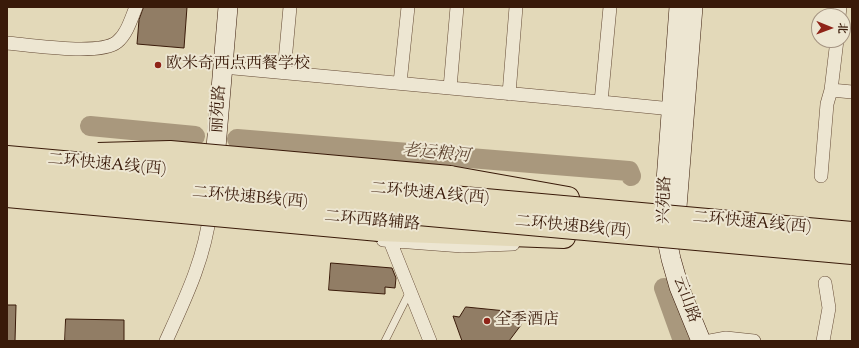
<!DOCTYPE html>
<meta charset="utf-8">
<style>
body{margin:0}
#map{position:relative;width:859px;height:348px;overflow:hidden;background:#e3d9b9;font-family:"Sorts Mill Goudy","Noto Serif SC",serif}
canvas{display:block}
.frame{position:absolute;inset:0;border:8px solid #391a09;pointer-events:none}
.north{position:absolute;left:811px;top:8px;width:40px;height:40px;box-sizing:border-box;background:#ede6d2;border:1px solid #a59482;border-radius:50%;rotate:91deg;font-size:11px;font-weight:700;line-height:16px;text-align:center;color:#391a09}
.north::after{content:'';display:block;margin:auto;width:14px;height:18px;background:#8f2418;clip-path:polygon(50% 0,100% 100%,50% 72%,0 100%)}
</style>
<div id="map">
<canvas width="859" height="348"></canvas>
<div class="frame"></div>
<div class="north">北</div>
</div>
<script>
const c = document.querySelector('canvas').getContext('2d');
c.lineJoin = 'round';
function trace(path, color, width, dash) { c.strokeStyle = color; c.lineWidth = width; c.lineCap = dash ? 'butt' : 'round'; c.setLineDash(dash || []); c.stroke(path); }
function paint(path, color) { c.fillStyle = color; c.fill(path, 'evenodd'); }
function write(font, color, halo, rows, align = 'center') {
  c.font = font + ' "Sorts Mill Goudy","Noto Serif SC",serif'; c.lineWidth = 4; c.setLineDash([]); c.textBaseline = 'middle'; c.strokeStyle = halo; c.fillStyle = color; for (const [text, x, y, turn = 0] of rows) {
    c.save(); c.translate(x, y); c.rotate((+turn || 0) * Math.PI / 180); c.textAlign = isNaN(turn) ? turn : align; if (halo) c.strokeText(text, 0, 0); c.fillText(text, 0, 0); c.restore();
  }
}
trace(new Path2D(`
 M90,126l105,10
 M237,139l392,32 2,5
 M664,288l19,53`), '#a9987d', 20);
const building = new Path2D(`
 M144,7h43l-3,41 -47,-4 2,-24z
 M331,263l61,5 4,10 -1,10 -10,-1v7l-56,-4z
 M7,305h9l-1,36h-8z
 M466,307l50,5 5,13 -12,16h-47l-9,-25 6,1z
 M66,319l58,1v21h-59z`);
paint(building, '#917d65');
trace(building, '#391a09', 1);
const lane = new Path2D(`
 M385,341l25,-50`);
const street = new Path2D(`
 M839,16l1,-9
 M7,43c23,2 93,13 110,-1 10,-8 14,-23 19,-35
 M223,67l378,35 9,-95
 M284,72l6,-65
 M400,83l8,-76
 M450,88l7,-81
 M831,90l21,2
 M509,94l7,-87
 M601,102l71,7
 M821,176l6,-72 4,-14 6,-50
 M383,240l79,6 51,-2
 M390,241l40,100
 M166,341c19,-42 39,-83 44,-129
 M710,341l16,-3 28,3
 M823,341l6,-33 -4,-25`);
const secondary = new Path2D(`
 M679,7l-16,214 8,38 8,28 22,54
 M214,171l14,-164
 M675,232l18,-225`);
const highway = new Path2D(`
 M450,177l118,21
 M379,230l185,7`);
trace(lane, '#644a35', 8);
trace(street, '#644a35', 14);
trace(secondary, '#391a09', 20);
trace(highway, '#391a09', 24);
trace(lane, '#ede6d2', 7);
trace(street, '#ede6d2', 13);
trace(secondary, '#ede6d2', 19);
trace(highway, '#e3d9b9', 22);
const highwayBridge = new Path2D(`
 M98,154l72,-2 280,25
 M7,157l845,76
 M7,177l845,76
 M7,196l372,34`);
trace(highwayBridge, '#391a09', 24, []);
trace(highwayBridge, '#e3d9b9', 22);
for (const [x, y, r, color] of [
 [158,65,4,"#8f2418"],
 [487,321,4,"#8f2418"]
]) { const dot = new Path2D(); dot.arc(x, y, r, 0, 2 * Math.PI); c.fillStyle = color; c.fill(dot); trace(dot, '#ede6d2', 1.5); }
write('16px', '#391a09', '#ede6d2', [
 ["欧米奇西点西餐学校",166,65],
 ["全季酒店",495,321]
], 'left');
write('16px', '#391a09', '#ede6d2', [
 ["丽苑路",220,109,-86],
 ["二环快速A线(西)",107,166,5],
 ["二环快速A线(西)",430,195,5],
 ["二环快速B线(西)",250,199,5],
 ["兴苑路",666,200,-88],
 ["二环西路辅路",372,222,5],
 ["二环快速A线(西)",752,224,5],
 ["二环快速B线(西)",573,228,5],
 ["云山路",685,300,70]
]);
write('italic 17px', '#604632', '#ede6d2', [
 ["老运粮河",436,155,5]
]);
</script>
